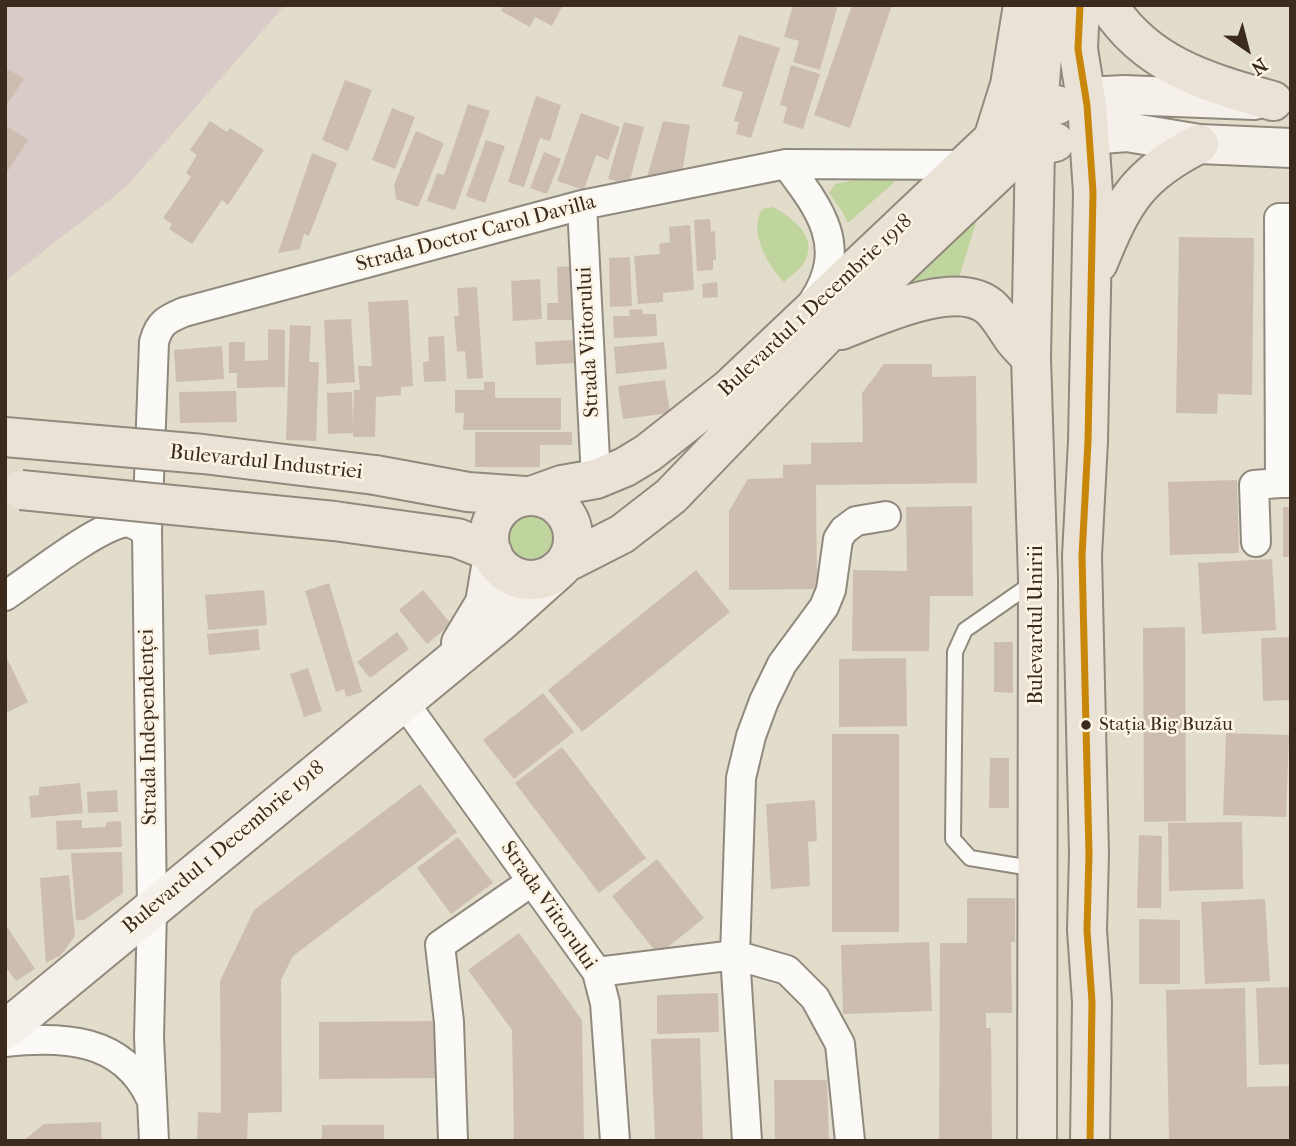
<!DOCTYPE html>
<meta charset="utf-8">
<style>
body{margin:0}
#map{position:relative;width:1296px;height:1146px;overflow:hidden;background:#e2dcca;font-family:"IM FELL French Canon",serif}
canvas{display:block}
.frame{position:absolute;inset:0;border:7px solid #3b2a1e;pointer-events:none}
.north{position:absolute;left:1212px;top:14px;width:70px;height:70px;-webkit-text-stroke:5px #fcf5e5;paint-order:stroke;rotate:145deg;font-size:19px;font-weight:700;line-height:28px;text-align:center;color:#3b2a1e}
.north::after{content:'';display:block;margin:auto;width:24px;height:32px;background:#3b2a1e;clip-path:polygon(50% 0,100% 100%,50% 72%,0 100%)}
</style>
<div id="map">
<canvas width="1296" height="1146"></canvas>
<div class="frame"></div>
<div class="north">N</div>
</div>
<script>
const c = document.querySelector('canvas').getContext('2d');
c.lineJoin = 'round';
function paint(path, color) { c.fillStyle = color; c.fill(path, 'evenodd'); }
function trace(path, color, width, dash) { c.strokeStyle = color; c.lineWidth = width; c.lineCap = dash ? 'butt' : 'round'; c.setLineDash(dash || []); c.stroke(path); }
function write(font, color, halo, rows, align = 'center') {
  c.font = font + ' "IM FELL French Canon",serif'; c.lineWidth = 5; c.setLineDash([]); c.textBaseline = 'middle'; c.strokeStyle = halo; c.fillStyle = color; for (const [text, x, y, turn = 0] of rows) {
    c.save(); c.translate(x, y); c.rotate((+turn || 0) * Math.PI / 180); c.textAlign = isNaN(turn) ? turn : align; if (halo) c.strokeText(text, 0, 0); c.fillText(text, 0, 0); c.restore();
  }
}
paint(new Path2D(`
 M5,5h280l-159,182 -121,94z`), '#d9cbc7');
paint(new Path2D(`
 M909,169l-61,54 -6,-12 -13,-18 6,-9z
 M985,193l-30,98 -35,-8 -15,-1z
 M773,207c19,10 45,30 32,54 -4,8 -14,14 -21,21 -16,-17 -36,-50 -22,-73z
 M506 538a26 26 0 1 1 52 0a26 26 0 1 1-52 0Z`), '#c0d49d');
paint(new Path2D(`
 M504,5h59l-11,21 -17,-9 -5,10 -29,-16z
 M793,5h45l-18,65 -27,-8 6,-21 -15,-4z
 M852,5h40l-42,123 -36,-13z
 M739,35l41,13 -29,90 -15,-4 3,-12 -5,-1 9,-29 -21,-6z
 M791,65l29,9 -17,55 -20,-6 4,-16 -7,-2z
 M8,69l16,10 -19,28v-34z
 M345,80l27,10 -24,61 -26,-11z
 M536,96l25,9 -11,36 -10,-3 -16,49 -16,-5z
 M468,104l22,7 -35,99 -28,-9 10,-28 7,2z
 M392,108l23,9 -20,52 -23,-9z
 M581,113l39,14 -12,33 -12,-5 -12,35 -27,-9z
 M210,121l17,11 3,-4 34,22 -36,55 -6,-5 -30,44 -23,-15 3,-5 -9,-6 28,-41 -5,-4 11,-18 -7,-5z
 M663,121l27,4 -9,54 -36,5z
 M624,122l20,5 -15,57 -21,-5z
 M5,125l23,15 -23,35z
 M416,131l28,12 -26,64 -22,-8 -2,-14z
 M486,140l19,6 -20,57 -19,-7z
 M544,152l17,7 -14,35 -17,-6z
 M312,153l25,10 -28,73 -5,-2 -4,15 -22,4z
 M710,219l1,13 4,-1 1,29h-3v10l-16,1 -3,-51z
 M690,225l4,65 -31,3v9l-25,2 -4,-48 26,-2 -1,-10 11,-2 -1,-15z
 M1179,237l75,1 -2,157 -34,-1 -1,20 -41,-1z
 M630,257l2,49 -22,1 -1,-49z
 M571,266l1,54h-25v-17h11l-1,-36z
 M540,279l2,40 -29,2 -2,-40z
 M717,282l1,15 -15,1 -1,-14z
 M477,287l6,91 -16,1 -2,-28 -8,1 -3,-36h5l-2,-28z
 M408,300l5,86 -12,1v8l-25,2 -1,40h-22v-4l-25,1 -1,-41 25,-1 1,32 1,-34h6l-2,-24h14l-4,-64z
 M642,309l1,5h13l1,22 -43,2 -1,-22h17l-1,-6z
 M351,319l4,63 -28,2 -3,-64z
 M290,325l21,1 -2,36h10l-3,79 -30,-1z
 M268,329l17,1v57l-48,1v-15h-8v-31h16v19l23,-1z
 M444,336l2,45 -22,1 -1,-20 6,-1 -1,-24z
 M573,340l1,23 -38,2 -1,-23z
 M664,342l3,27 -51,5 -2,-27z
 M222,346l2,33 -48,3 -2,-32z
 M884,364h48v13l44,-1 1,107 -161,2 1,104 -88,1v-79l19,-32 35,-1v-13l28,-1v-21l52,-1 -1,-49z
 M665,380l5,33 -47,6 -5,-33z
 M484,382h11v16h66v32h-98l1,-17h-9v-23h29z
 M236,391l1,31 -57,1 -1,-31z
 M475,432h97v13h-32v22h-65z
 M1237,480l2,73 -69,2 -2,-73z
 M972,506l1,90h-43l-1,55h-77l1,-81 54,1 -1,-64z
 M1283,507h8v50h-8z
 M1272,559l4,71 -74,4 -4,-71z
 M696,570l34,42 -148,120 -34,-42z
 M329,583l33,109 -16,5 -2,-8 -8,3 -31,-101z
 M264,590l3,35 -59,5 -3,-35z
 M423,590l28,34 -24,20 -28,-34z
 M1185,627l1,194 -42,1 -1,-194z
 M258,629l2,21 -51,5 -2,-21z
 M397,632l12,17 -39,29 -13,-16z
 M1291,637v63l-28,1 -2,-63z
 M994,642h19v51l-19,-1z
 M5,654l23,48 -20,10 -3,-6z
 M906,658l1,68 -68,1v-68z
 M308,668l14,43 -18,6 -14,-43z
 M543,693l31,39 -60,47 -31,-39z
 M1226,733l63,2 -3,82 -63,-2z
 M832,734h67v198h-67z
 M562,747l84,111 -47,35 -84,-110z
 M990,758h19v50h-20z
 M80,783l3,30 -52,5 -2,-22 10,-1v-8z
 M420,784l37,48 -164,124 -12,24 1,132 -34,1 -1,28h-50l1,-29 23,1 -1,-132 34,-71z
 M117,790l1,22 -30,1 -1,-21z
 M815,800l2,41 -9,1 2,44 -39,3 -5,-85z
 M82,820v8l24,-1v-5l15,-1 1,26 -65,3 -1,-29z
 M1242,822l1,67 -74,2 -1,-68z
 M1139,835l23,1 -1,72h-24z
 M458,837l35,46 -42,31 -34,-46z
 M122,852l1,41 -39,27h-8l-5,-67z
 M657,859l47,59 -46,37 -46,-59z
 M69,875l6,61 -14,19 -15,8 -6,-85z
 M967,898h48v44h-4l1,71h-26v15h5l1,113h-53l1,-198h27z
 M1265,899l5,82 -65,3 -4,-82z
 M1139,919l41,1v64h-41z
 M5,924l30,45 -19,12 -11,-15z
 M519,933l63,87 2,121h-70l-2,-111 -44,-60z
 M929,942l3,69 -89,3 -2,-69z
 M1291,987v77l-32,1 -3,-77z
 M1245,988l2,99 44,-1v55h-122l-3,-151z
 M718,993l1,39 -62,2v-39z
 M435,1021v57l-116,1v-57z
 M700,1038l3,103h-48l-4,-102z
 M774,1080h53l2,61h-54z
 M101,1122l1,19h-79l21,-17z
 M322,1125h62v16h-62z`), '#cdbdb0');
const service = new Path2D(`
 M1034,582l-69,48 -10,22 -2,187 17,19 67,11`);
const minor = new Path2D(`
 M786,164c35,46 63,83 27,138
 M582,205l14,274
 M1291,218h-12l1,265h11
 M1256,542l-2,-57 26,-2
 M5,596c29,-19 86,-65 117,-73 9,-2 17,4 25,9
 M403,701l194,271 8,31 10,138
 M597,972l138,-17 52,15 28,28 25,46 10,97
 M5,1042c58,-6 117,-4 145,55
 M154,1141l-5,-103 3,-129 -5,-377 7,-190c5,-19 13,-23 30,-30l398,-107 204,-41 179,1
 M453,1141l-4,-119 -9,-77 91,-63
 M747,1141l-12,-186 6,-177 10,-42 13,-35 18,-37 42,-57 7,-17 7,-51 6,-9 12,-9 30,-5`);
const secondary = new Path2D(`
 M1086,97l38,-2 130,5
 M1089,135l38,-3 72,12 92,4
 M461,643l24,-40 8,-48
 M5,1030l494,-407 58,-52`);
const primary = new Path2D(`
 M1080,5l-2,44 9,56 6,87 -5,249 -6,115 7,298 -2,76 5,72 -2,139
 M1108,5c39,61 99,77 165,96
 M993,139l17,-54 13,-80
 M1098,263c25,-61 39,-88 101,-119
 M841,330c37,-14 115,-52 149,-23 9,8 16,21 23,31 5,7 12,13 18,20
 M375,475l93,17 57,4
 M534,495l28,-10 34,-6 29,-12 23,-14 81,-64 264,-250 46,-29 18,-5
 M489 538a42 42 0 1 1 84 0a42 42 0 1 1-84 0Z
 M334,521l123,17 35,14
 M565,563l57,-29 49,-38 155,-161 188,-178 21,-10 20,-5
 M1037,1141l1,-562 -7,-221 4,-211 11,-142`);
trace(service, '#908a7e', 18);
trace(minor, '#908a7e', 32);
trace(secondary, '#908a7e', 42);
trace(primary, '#908a7e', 42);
trace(service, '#fbfaf7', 14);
trace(minor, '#fbfaf7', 28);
trace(secondary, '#f5f0e9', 38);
trace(primary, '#eae2d6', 38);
const primaryBridge = new Path2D(`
 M5,437l198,17 172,21
 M21,490l313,31`);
trace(primaryBridge, '#908a7e', 42, []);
trace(primaryBridge, '#eae2d6', 38);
trace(new Path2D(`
 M1080,5l-2,44 9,56 6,87 -5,249 -6,115 7,298 -2,76 5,72 -2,139`), '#c88708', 7);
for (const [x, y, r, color] of [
 [1086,725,6,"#3b2a1e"]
]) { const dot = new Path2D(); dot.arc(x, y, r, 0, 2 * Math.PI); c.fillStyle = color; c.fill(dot); trace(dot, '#fcf5e5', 2.5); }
write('19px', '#3b2a1e', '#fcf5e5', [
 ["Stația Big Buzău",1099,725]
], 'left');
write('21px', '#3b2a1e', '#fcf5e5', [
 ["Strada Doctor Carol Davilla",476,234,-15],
 ["Bulevardul 1 Decembrie 1918",816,306,-43],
 ["Strada Viitorului",589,342,-93],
 ["Bulevardul Industriei",266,463,6],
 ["Bulevardul Unirii",1037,625,-90],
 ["Strada Independenței",149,727,-91],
 ["Bulevardul 1 Decembrie 1918",224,848,-40],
 ["Strada Viitorului",548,906,55]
]);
</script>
